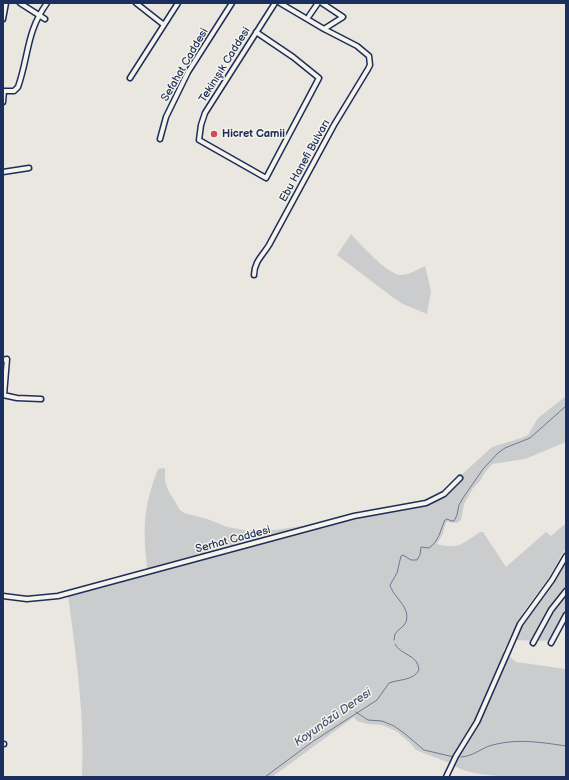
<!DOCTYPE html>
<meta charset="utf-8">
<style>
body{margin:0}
#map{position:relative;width:569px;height:780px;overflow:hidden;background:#eae7e0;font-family:"Balsamiq Sans",sans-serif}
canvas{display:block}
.frame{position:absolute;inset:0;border:4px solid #1b2f5e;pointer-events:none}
</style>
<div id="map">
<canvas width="569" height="780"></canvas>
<div class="frame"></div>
</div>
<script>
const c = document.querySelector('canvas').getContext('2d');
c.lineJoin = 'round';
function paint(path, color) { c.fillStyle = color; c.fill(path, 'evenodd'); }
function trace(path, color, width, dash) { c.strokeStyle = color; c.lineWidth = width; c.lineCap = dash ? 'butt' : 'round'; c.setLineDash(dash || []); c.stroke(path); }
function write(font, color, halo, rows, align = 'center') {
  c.font = font + ' "Balsamiq Sans",sans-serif'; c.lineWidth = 3; c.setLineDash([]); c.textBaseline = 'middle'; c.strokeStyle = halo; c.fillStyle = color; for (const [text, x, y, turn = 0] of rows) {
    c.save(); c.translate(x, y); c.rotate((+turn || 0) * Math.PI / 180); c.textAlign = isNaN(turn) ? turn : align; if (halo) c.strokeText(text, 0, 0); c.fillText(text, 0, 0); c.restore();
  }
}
paint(new Path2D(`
 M351,234c9,10 37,41 50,41 8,0 17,-6 24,-9l6,25 -4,23 -24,-10 -8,-5 -58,-44z
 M566,396v46l-41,17 -33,5 -8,10 -4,7 -7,7 -9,16 -3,16 -4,3 -11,-1 -3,11 -6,11c22,6 26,-1 43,-12h3l23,35 40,-35 5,4 15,-13v24l-4,7 -14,25 -24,32 -21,40 13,11 50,7v108c-27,0 -96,3 -114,-13l-36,-14 -7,-8 -13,-11 -14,-6 -15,-1 -10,-3 -3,-4 -82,60h-190c3,-61 -6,-121 -14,-182l80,-20c-5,-42 -6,-65 10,-106l7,-1v13l3,9 12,20 4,3 23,6 20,8 17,3h31l48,-7 31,-9 27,-6 34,-4 16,-5 15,-10 46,-42 29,-9 7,-3 10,-17z
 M566,561v57l-11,22 -19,1 -20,-1 2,-9 5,-7 33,-45z`), '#cbcccd');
trace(new Path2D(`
 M394,640l1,-6c3,-5 9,-7 11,-12 5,-15 -13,-25 -16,-37l7,-12 4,-17 2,-1 8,5h6l3,-5 1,-8 8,1c10,-7 11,-17 16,-28l2,-1 5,2h2l3,-6 2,-10 4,-7 20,-29 15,-16 7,-5 25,-10 36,-32
 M356,712l12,8 14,1 12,5 10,7 20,17 30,7
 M461,757c12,-1 18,-7 28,-11 27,-8 50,-4 77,0
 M265,777l47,-35 65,-42 12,-17c10,-4 24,-2 30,-13 -1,-16 -18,-14 -24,-26`), '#6d7892', 1);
const minor = new Path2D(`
 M20,3l25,16
 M136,3l28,22
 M322,3l21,14 -19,12
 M309,16l9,-13
 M3,19l3,-16
 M256,32l37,25 26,21 -53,100 -67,-38 2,-15 4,-12 70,-110
 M130,78l48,-75
 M3,91h11l4,-4c11,-31 8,-55 29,-84
 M3,102l1,-11
 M160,139l6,-22 22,-45 44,-69
 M3,172l26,-4
 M254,275c0,-13 9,-20 15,-30l65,-120 34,-56 2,-4 -1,-9 -12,-10 -33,-17 -44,-26
 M3,360l4,-1 -3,36
 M3,395l14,3 24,1
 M3,596l24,3 31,-3 296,-80 72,-13 18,-9 16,-16
 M533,643l18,-33 15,-19
 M551,643l15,-28
 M3,744h1
 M446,777l10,-21 21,-34 43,-98 32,-44 14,-24`);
trace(minor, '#1b2f5e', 7);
trace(minor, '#f7f3e8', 4);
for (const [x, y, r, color] of [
 [214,134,4,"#d1495b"]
]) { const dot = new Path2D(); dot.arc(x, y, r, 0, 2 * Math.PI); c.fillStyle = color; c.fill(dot); trace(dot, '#f7f3e8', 1.5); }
write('11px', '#1b2f5e', '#f7f3e8', [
 ["Sefahat Caddesi",185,65,-60],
 ["Tekinışık Caddesi",225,65,-58],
 ["Ebu Hanefi Bulvarı",305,161,-61],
 ["Serhat Caddesi",233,540,-15]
]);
write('bold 11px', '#1b2f5e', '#f7f3e8', [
 ["Hicret Camii",222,134]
], 'left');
write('italic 12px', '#445378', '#f7f3e8', [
 ["Koyunözü Deresi",333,718,-35]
]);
</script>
